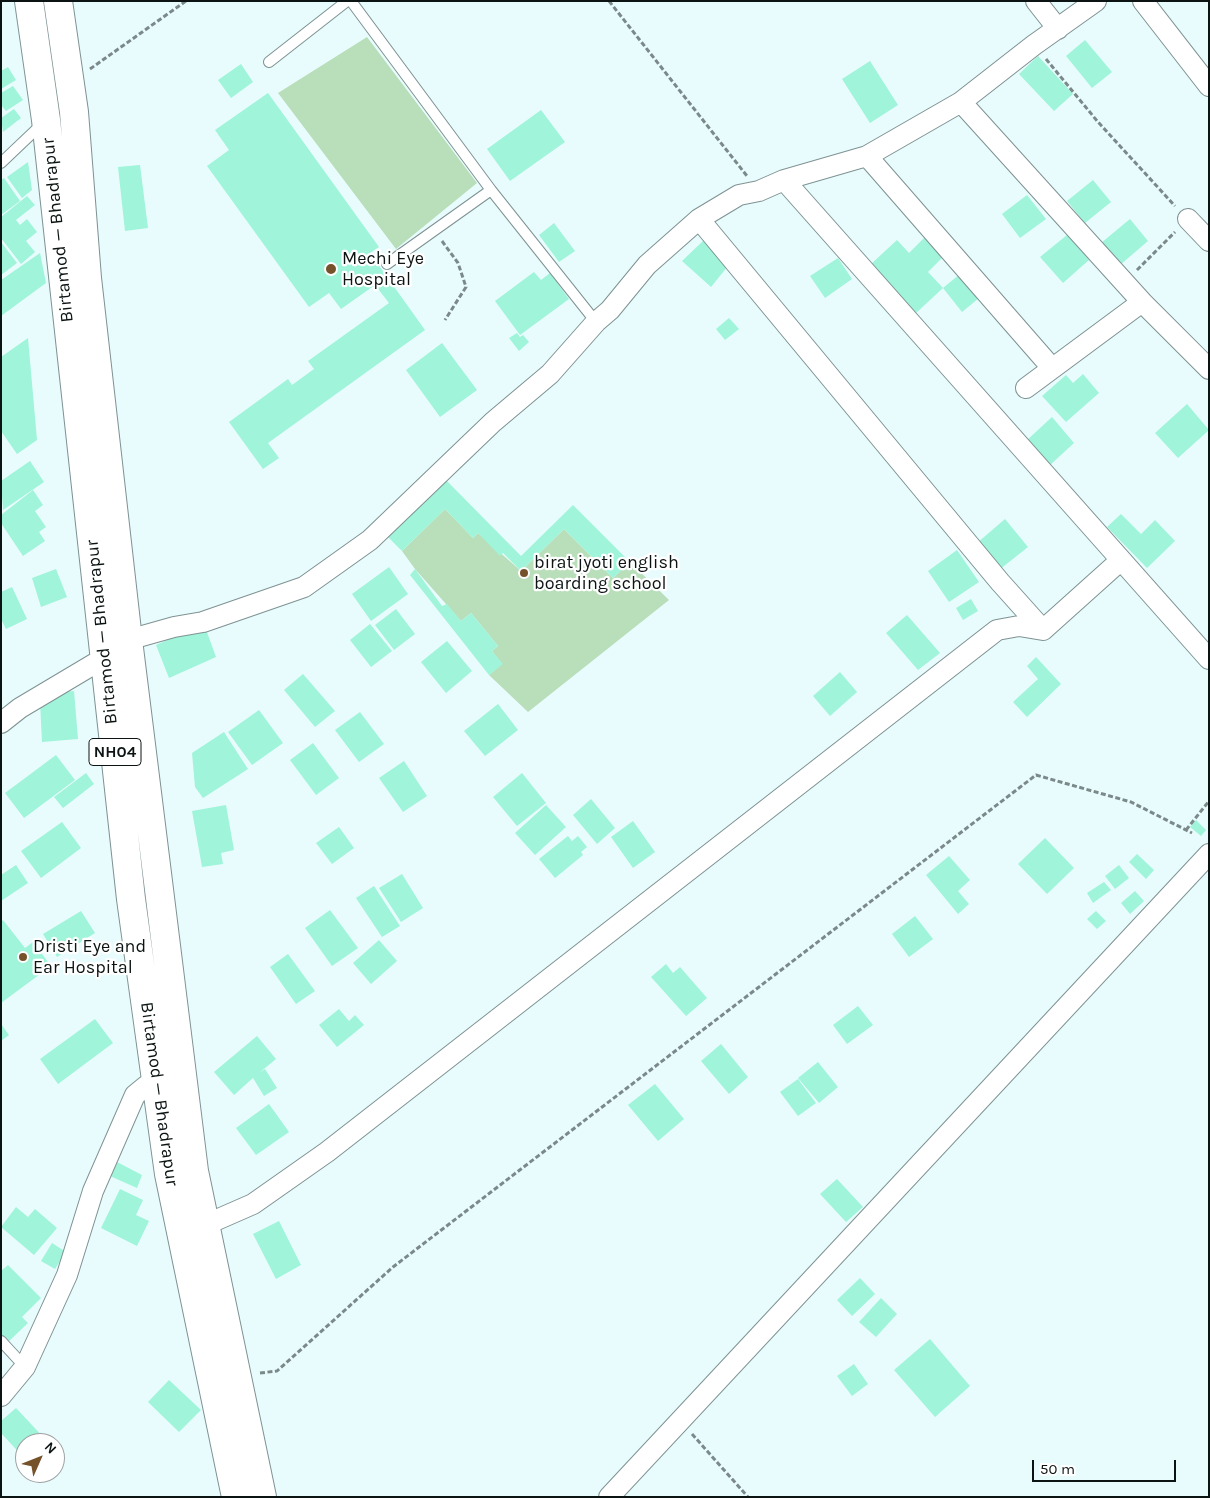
<!DOCTYPE html>
<meta charset="utf-8">
<style>
body{margin:0}
#map{position:relative;width:1210px;height:1498px;overflow:hidden;background:#e8fcfd;font-family:Karla,sans-serif}
canvas{display:block}
.frame{position:absolute;inset:0;border:2px solid #0c1313;pointer-events:none}
.north{position:absolute;left:15px;top:1433px;width:50px;height:50px;box-sizing:border-box;background:#fff;border:1px solid #9ea1a1;border-radius:50%;rotate:46deg;font-size:14px;font-weight:700;line-height:20px;text-align:center;color:#0c1313}
.north::after{content:'';display:block;margin:auto;width:18px;height:22px;background:#76522b;clip-path:polygon(50% 0,100% 100%,50% 72%,0 100%)}
.scale{position:absolute;left:1032px;top:1460px;width:144px;height:22px;box-sizing:border-box;border:2px solid #0c1313;border-top:0;padding-left:6px;font-size:15px;line-height:18px;white-space:nowrap;color:#0c1313;-webkit-text-stroke:4px #fff;paint-order:stroke}
</style>
<div id="map">
<canvas width="1210" height="1498"></canvas>
<div class="frame"></div>
<div class="north">N</div>
<div class="scale">50 m</div>
</div>
<script>
const c = document.querySelector('canvas').getContext('2d');
c.lineJoin = 'round';
function paint(path, color) { c.fillStyle = color; c.fill(path, 'evenodd'); }
function trace(path, color, width, dash) { c.strokeStyle = color; c.lineWidth = width; c.lineCap = dash ? 'butt' : 'round'; c.setLineDash(dash || []); c.stroke(path); }
function write(font, color, halo, rows, align = 'center') {
  c.font = font + ' Karla,sans-serif'; c.lineWidth = 4.5; c.setLineDash([]); c.textBaseline = 'middle'; c.strokeStyle = halo; c.fillStyle = color; for (const [text, x, y, turn = 0] of rows) {
    c.save(); c.translate(x, y); c.rotate((+turn || 0) * Math.PI / 180); c.textAlign = isNaN(turn) ? turn : align; if (halo) c.strokeText(text, 0, 0); c.fillText(text, 0, 0); c.restore();
  }
}
paint(new Path2D(`
 M367,37l110,146 -81,66 -118,-156z
 M445,509l28,29 5,-5 43,38 43,-42 49,49 17,-16 39,38 -141,112 -39,-37 13,-11 -10,-13 6,-5 -27,-33 -10,8 -46,-52 -13,-18z`), '#b9deba');
paint(new Path2D(`
 M1085,40l27,32 -20,16 -26,-32z
 M1038,56l35,38 -19,17 -35,-37z
 M870,61l28,44 -28,18 -28,-44z
 M241,64l12,18 -22,16 -13,-18z
 M8,67l8,13 -15,9v-18z
 M13,86l10,14 -17,11 -5,-6v-12z
 M268,93l111,154 -9,6 55,77 -157,113 11,15 -16,11 -34,-47 59,-43 4,6 22,-16 -6,-8 81,-58 -14,-18 -34,24 -12,-16 -20,14 -102,-141 22,-16 -14,-20z
 M14,109l7,9 -18,14 -2,-14z
 M541,110l24,32 -55,39 -23,-32z
 M28,162l4,28 -10,8 -15,-21z
 M140,165l8,63 -23,3 -7,-64z
 M4,178l16,23 -19,14v-35z
 M1093,180l18,22 -26,21 -18,-22z
 M1027,195l19,24 -26,19 -18,-24z
 M27,196l8,9 -19,15 4,5 7,-6 10,13 -11,9 9,11 -14,12 -20,-26v-21z
 M1130,219l18,22 -28,24 -19,-22z
 M554,223l21,28 -16,11 -20,-27z
 M1067,235l22,25 -26,23 -23,-26z
 M925,237l19,19 -16,16 15,16 -27,25 -46,-48 27,-25 12,13z
 M704,240l24,26 -17,21 -29,-26z
 M1,242l16,21 -16,12z
 M40,253l6,30 -45,33v-36z
 M838,258l14,21 -27,19 -15,-22z
 M534,272l7,8 9,-7 19,26 -49,36 -25,-34z
 M960,274l19,24 -17,14 -19,-24z
 M729,318l10,11 -14,11 -9,-11z
 M517,333l3,4 3,-2 6,7 -10,9 -10,-13z
 M28,338l9,102 -20,14 -16,-23v-74z
 M442,343l35,47 -37,27 -34,-47z
 M1083,374l16,19 -33,29 -24,-26 24,-21 7,8z
 M1187,404l22,26 -31,28 -23,-25z
 M1052,417l22,26 -25,23 -23,-25z
 M30,461l14,21 -41,28 -2,-29z
 M443,477l78,79 52,-51 57,57 -17,16 -49,-49 -43,42 -18,-18 -3,3 -22,-23 -5,5 -28,-29 -43,42 -15,-15z
 M33,490l10,15 -8,6 11,16 -7,5 6,9 -22,15 -22,-33v-8z
 M1121,514l20,20 14,-14 20,21 -28,27 -40,-41z
 M1005,519l23,28 -29,23 -22,-27z
 M957,550l22,32 -30,20 -21,-31z
 M389,567l19,27 -37,27 -19,-27z
 M56,569l11,28 -26,10 -9,-29z
 M415,569l27,37 5,-2 14,17 10,-8 27,33 -6,5 11,13 -14,11 -79,-100z
 M12,587l15,32 -21,10 -5,-10v-27z
 M971,599l7,12 -15,9 -7,-12z
 M396,609l19,25 -21,16 -19,-25z
 M907,615l33,38 -22,17 -32,-37z
 M204,624l12,33 -47,21 -13,-33z
 M370,624l22,27 -21,16 -21,-27z
 M447,641l25,30 -26,22 -25,-31z
 M1036,657l25,27 -34,33 -14,-15 25,-23 -11,-13z
 M840,672l17,20 -27,24 -17,-20z
 M303,674l32,37 -20,16 -31,-37z
 M74,691l4,48 -36,3 -2,-40 12,-2v-7z
 M498,704l20,26 -33,26 -21,-25z
 M259,710l24,33 -31,22 -24,-33z
 M360,712l24,32 -25,18 -24,-32z
 M224,732l24,37 -45,29 -8,-11 -3,-34z
 M313,743l26,35 -23,17 -26,-35z
 M56,755l19,25 -51,38 -19,-25z
 M404,761l23,35 -24,16 -24,-34z
 M86,773l8,11 -31,24 -9,-11z
 M522,773l24,30 -29,23 -24,-29z
 M591,799l24,29 -18,16 -24,-29z
 M226,805l8,45 -13,3 2,11 -21,3 -10,-56z
 M546,805l20,22 -31,28 -20,-22z
 M1196,820l10,10 -5,6 -11,-9z
 M633,821l22,31 -22,16 -22,-31z
 M62,822l19,26 -40,30 -20,-27z
 M339,827l15,21 -22,16 -16,-21z
 M568,836l4,5 6,-5 9,11 -6,5 2,3 -28,23 -16,-19z
 M1045,838l29,30 -27,26 -29,-30z
 M1137,854l17,16 -8,9 -17,-17z
 M949,856l21,24 -12,11 11,13 -11,10 -32,-39z
 M16,865l12,18 -27,18v-26z
 M1119,865l10,13 -14,11 -10,-13z
 M402,874l21,34 -22,14 -22,-34z
 M1104,882l7,8 -18,13 -6,-10z
 M374,886l26,40 -18,11 -26,-39z
 M1135,891l9,10 -14,13 -9,-11z
 M330,910l28,38 -26,18 -27,-38z
 M81,911l14,22 -38,24 -14,-23z
 M1096,911l10,10 -9,8 -10,-10z
 M915,916l18,23 -24,18 -17,-23z
 M3,920l22,28 8,-6 18,24 -50,37v-81z
 M379,940l18,21 -26,23 -18,-21z
 M288,954l27,37 -19,13 -26,-37z
 M666,964l7,9 7,-6 27,31 -21,18 -35,-39z
 M858,1006l15,19 -26,19 -14,-19z
 M339,1009l10,12 6,-6 9,10 -27,22 -18,-22z
 M95,1019l18,24 -55,41 -18,-25z
 M1,1024l8,11 -8,6z
 M257,1036l19,23 -17,14 6,-4 12,19 -13,8 -11,-18 -19,17 -20,-23z
 M721,1044l27,33 -19,17 -28,-33z
 M818,1062l20,25 -19,16 -21,-25z
 M798,1079l18,24 -18,13 -18,-24z
 M655,1084l29,35 -26,22 -30,-36z
 M269,1104l20,28 -33,23 -20,-27z
 M117,1162l25,13 -5,13 -27,-12z
 M837,1179l26,28 -17,15 -26,-28z
 M120,1189l23,11 -7,15 13,6 -12,25 -36,-18z
 M16,1207l12,10 7,-8 22,19 -23,27 -33,-28z
 M279,1221l22,44 -25,14 -23,-45z
 M52,1243l14,9 -11,17 -14,-8z
 M8,1265l33,33 -19,19 6,6 -21,20 -6,-6v-66z
 M860,1278l15,16 -23,22 -15,-16z
 M881,1298l16,16 -21,23 -17,-15z
 M930,1339l40,47 -35,31 -41,-47z
 M854,1364l14,20 -16,12 -15,-20z
 M169,1380l32,30 -22,22 -31,-30z
 M16,1408l30,32 -3,3h-18v16l-24,-26v-12z`), '#9ff4d9');
const service = new Path2D(`
 M351,1l140,189 105,132
 M269,62l78,-61
 M1,163l42,-40
 M387,264l104,-74
 M1,1341l24,26`);
const minor = new Path2D(`
 M1036,1l22,28
 M1143,1l66,85
 M961,102l181,200 -116,86
 M867,156l185,212
 M784,180l425,479
 M1188,219l21,22
 M1142,302l67,67
 M1043,630l78,-70
 M1,723l19,-15 84,-50 24,-18 46,-13 29,-5 101,-35 66,-47 123,-118 57,-48 46,-52 14,-12 37,-45 52,-46 40,-24 20,-4 25,-11 83,-24 94,-54 73,-57 62,-44
 M205,1225l48,-21 74,-52 670,-522 22,-4 24,4 -43,-48 -301,-363
 M1,1396l24,-29 42,-92 26,-84 42,-96 11,-9 10,-3
 M609,1497l600,-643`);
const primary = new Path2D(`
 M29,1l17,119 85,779 38,275 67,323
 M58,1l16,111 13,166 41,362 66,531 68,326`);
trace(service, '#7f9293', 12);
trace(minor, '#7f9293', 22);
trace(primary, '#7f9293', 30);
trace(new Path2D(`
 M609,1l138,175
 M1046,59l52,63 77,84
 M90,69l96,-68
 M442,241l16,22 8,24 -21,33
 M1137,270l38,-38
 M1186,830l23,-29
 M260,1373l17,-2 116,-104 643,-492 95,27 61,31
 M692,1434l56,63`), '#7c898a', 3, [5, 2.5]);
trace(service, '#fff', 10);
trace(minor, '#fff', 20);
trace(primary, '#fff', 28);
for (const [x, y, r, color] of [
 [331,269,6,"#76522b"],
 [524,573,5,"#76522b"],
 [23,957,5,"#76522b"]
]) { const dot = new Path2D(); dot.arc(x, y, r, 0, 2 * Math.PI); c.fillStyle = color; c.fill(dot); trace(dot, '#fff', 2); }
for (const [x, y, w] of [
 [115,752,52]
]) { const box = new Path2D(); box.roundRect(x - w / 2, y - 13.5, w, 27, 4); c.fillStyle = '#fff'; c.fill(box); trace(box, '#0c1313', 1); }
write('bold 16px', '#0c1313', null, [
 ["NH04",115,752]
]);
write('18px', '#0c1313', '#fff', [
 ["Birtamod — Bhadrapur",58,230,-96],
 ["Birtamod — Bhadrapur",102,632,-96],
 ["Birtamod — Bhadrapur",159,1094,82]
]);
write('18px', '#0c1313', '#fff', [
 ["Mechi Eye",342,259],
 ["Hospital",342,280],
 ["birat jyoti english",534,563],
 ["boarding school",534,584],
 ["Dristi Eye and",33,947],
 ["Ear Hospital",33,968]
], 'left');
</script>
